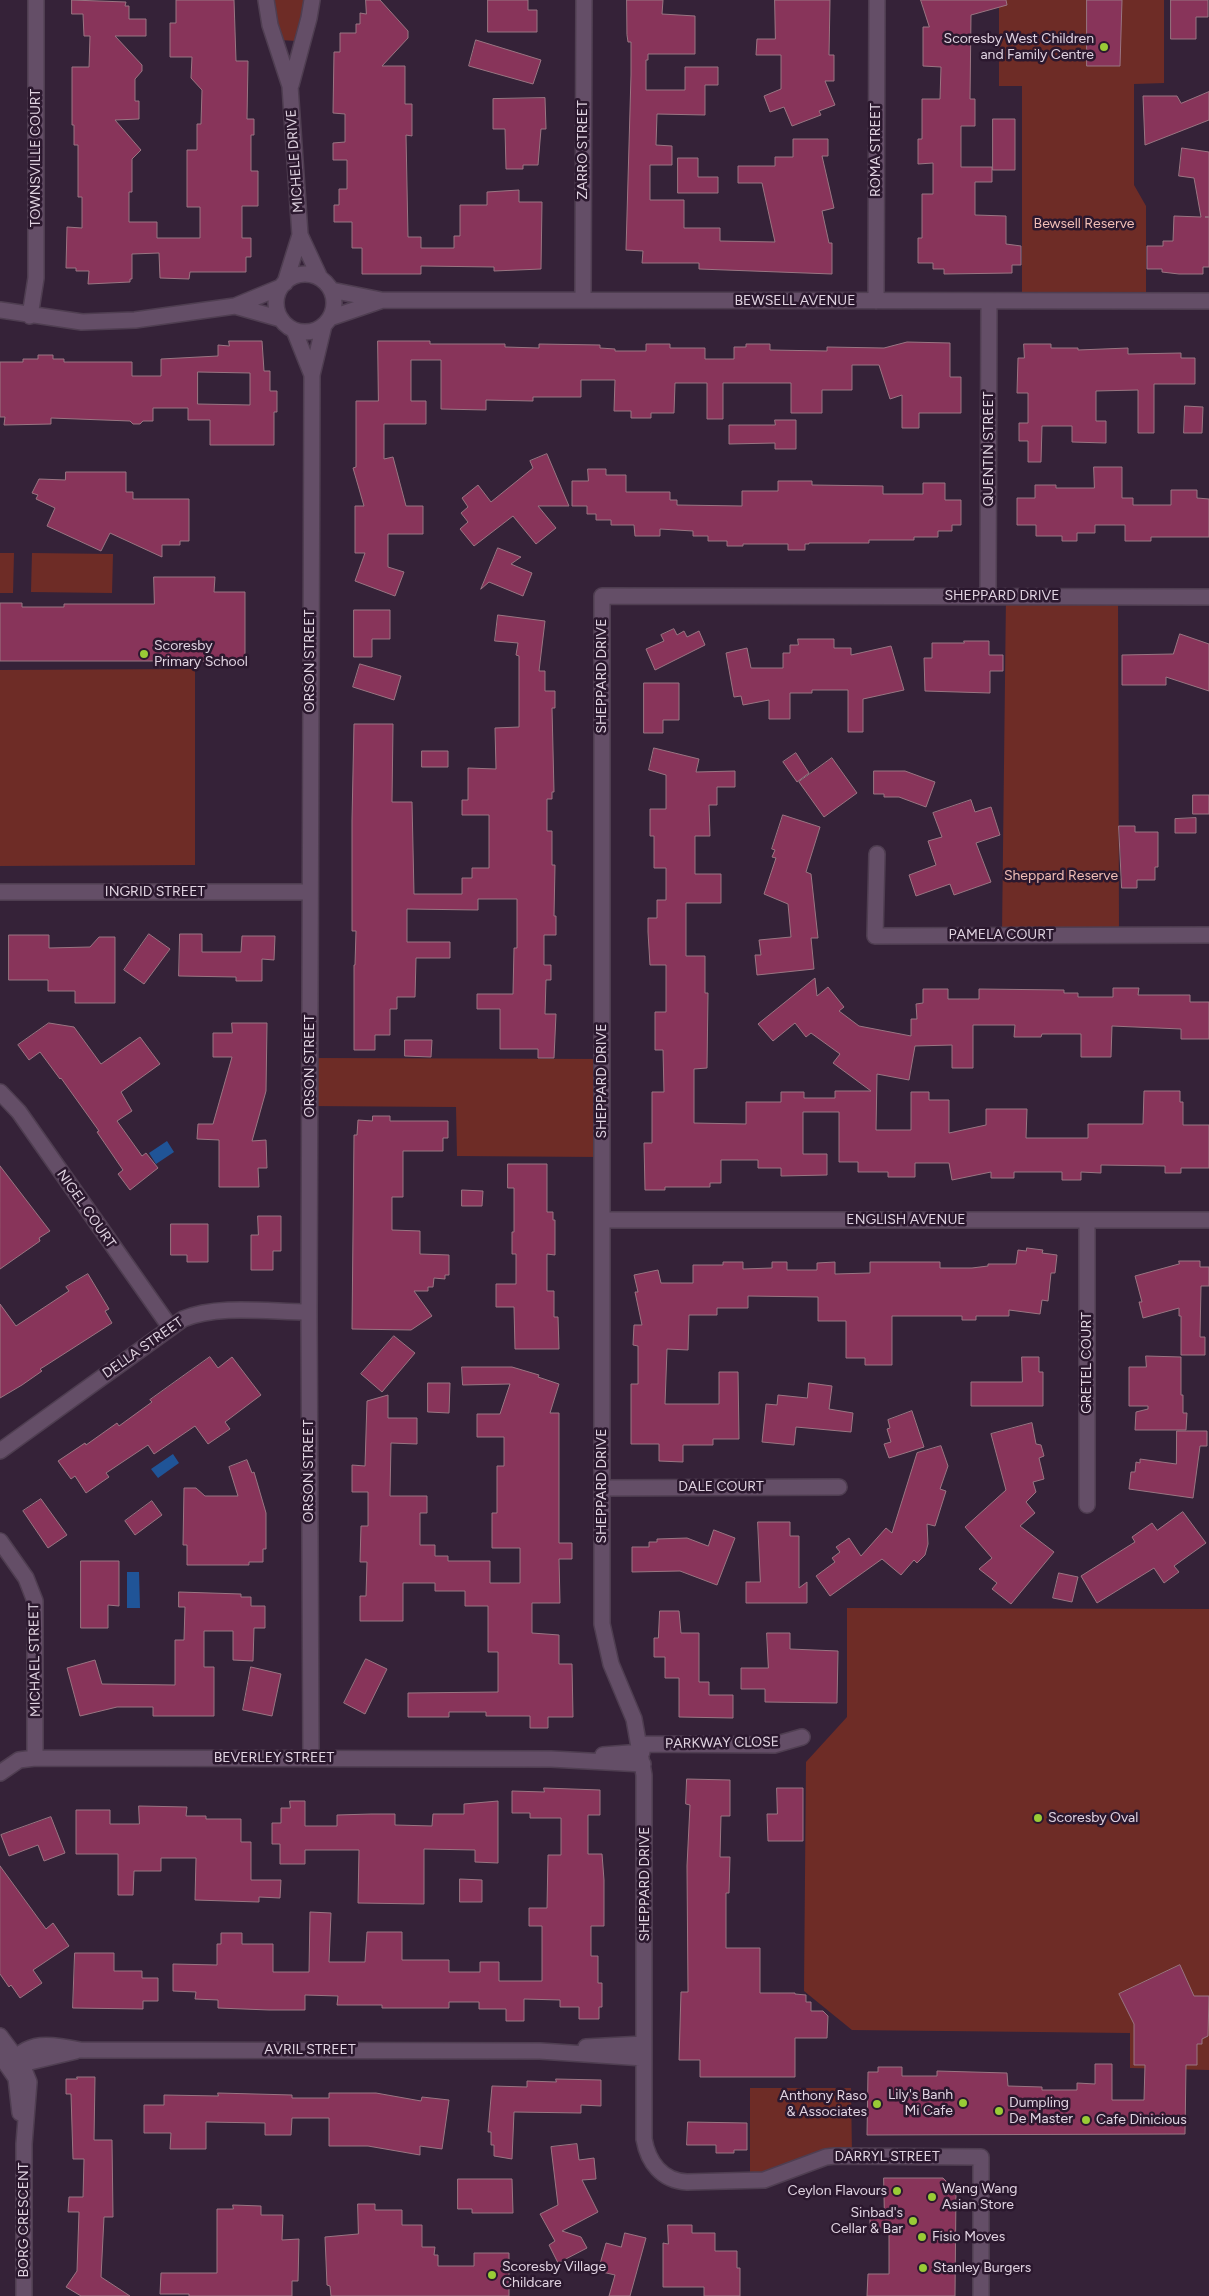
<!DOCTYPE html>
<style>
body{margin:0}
canvas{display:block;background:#352238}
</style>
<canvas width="1209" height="2296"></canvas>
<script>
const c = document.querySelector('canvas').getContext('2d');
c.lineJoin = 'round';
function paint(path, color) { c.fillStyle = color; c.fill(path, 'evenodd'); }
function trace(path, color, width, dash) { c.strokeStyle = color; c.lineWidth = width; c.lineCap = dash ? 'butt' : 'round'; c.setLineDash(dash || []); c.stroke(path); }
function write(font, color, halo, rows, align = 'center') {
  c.font = font + ' Figtree,sans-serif'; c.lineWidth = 5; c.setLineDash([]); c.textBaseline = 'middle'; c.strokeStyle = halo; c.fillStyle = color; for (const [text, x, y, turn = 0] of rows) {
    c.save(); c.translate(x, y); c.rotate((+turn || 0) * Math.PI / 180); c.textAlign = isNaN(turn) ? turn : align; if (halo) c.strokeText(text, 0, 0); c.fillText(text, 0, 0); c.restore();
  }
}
paint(new Path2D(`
 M266,0h46l-16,41 -15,-1z
 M999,0h165v83l-30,1v101l12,21v95l-124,1v-216h-23z
 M0,553h14l-1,40h-13z
 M32,553l81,1 -1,39 -81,-1z
 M1006,596h112l1,338 -117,1z
 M195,669v196l-195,1v-196z
 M311,1058l291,1v98l-145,-1 -1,-49 -145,-1z
 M847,1608l362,1v461l-79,-2v-35l-278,-3 -48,-39 2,-229 41,-45z
 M750,2088h101l1,68 -102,26z`), '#6e2c26');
paint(new Path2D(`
 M167,1141l7,11 -18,12 -7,-11z
 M173,1454l6,9 -21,15 -7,-9z
 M127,1572h12l1,36h-13z`), '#205497');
const building = new Path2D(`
 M72,0l54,2 -1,4h4v13h17v17h-31l27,29v6l-7,8v22h4v18l-24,1 26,30 -9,9v33h-3v30h28v16h43v-31h-13v-57h10v-26h4l1,-34 -11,-12 1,-21h-22v-34h6v-23h58l2,61h12l-1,58h7v16h-3v36h7v35h-16v32h9v19h-5v15h-56l-1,7 -29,-1 -1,-25 -27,1v25h-2v3l-42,2 1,-13h-13v-3h-10l1,-41 15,1v-31h-4v-52h-4v-20h-2v-58h17l1,-31h-6l-1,-22h-11z
 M366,0h14l28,31v7l-26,28h23v38h7v32l-6,-1 2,102h13v11h33v-12h6v-31h27v-13l32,-2v12h23l-1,67 -47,2v-4l-73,-1v8h-59v-26h-10v-26h-18v-17h5v-16h8v-29h-14v-17l12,-1v-28l-12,-1 1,-61h6v-19h16v-9h4v-11l6,1z
 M488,0h40v10h9v22h-49z
 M627,0h36l-1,14 33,2v38h-47v6h-2v30h39v-23h33v18h-13v30l-48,-1 -1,31 16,1v19h-22v35h34v28h36v13l55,1 -13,-59h-24v-17h37v-9h18v-18h35v17h-6l12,52 -12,3 7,32h3v31l-133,-5v-6h-57l1,-12 -17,-1 5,-175v-33h-3l-1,-7z
 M775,0h55l-1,55h5v26h-9l10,24 -16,6 2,4 -29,11 -8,-19 -14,5 -6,-16 17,-7v-34h-25l1,-16h18z
 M921,0h85l1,5 -36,10 -1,84h5v27h-14v41h31v15h-17v33l31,1v28l15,2v19h-9v8l-68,1v-5h-11v-6h-15v-25h4v-44h11v-31l-15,1v-25h4v-40h18l1,-32 -18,-1v-39h6z
 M1087,0h35l-2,66h-33z
 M1171,0h37v17h-12v22h-25z
 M476,40l65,20 -8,24 -64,-18z
 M1209,92v28l-64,25 -2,-49h34l4,7z
 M545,98l1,31h-5l-3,36h-15v4h-17l-1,-40h-12v-30z
 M993,119h22v51h-22z
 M1182,148l27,4v65h-4h4v50h-6v7h-24l-17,-2v-3h-15v-23h16v-5h10l1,-25 27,1 -7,-39 -15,-2z
 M678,158h20v19h20v16h-40z
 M229,341h33l2,30h6v20h7v21h-3v33h-64v-25h-22v-12h-35v13h-10l-3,3h-7l-3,-3 -79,-3v6l-47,1 1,-8h-5v-55h23v-3h15v-4h15v4h11v3h68v14h29v-17l57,-3v-11l11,1zM198,372l52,1v32l-52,-1z
 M378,341h52v3h75v3l34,1v-4l61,1v3l15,1v2h31v-7h24v4h35v11h29v-12h12v-3h24v6l57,1v-4l57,1 23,-6 43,1v34h11v36h-42v15h-17v-33l-12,4 -11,-34h-27v25h-30v23h-31v-30h-68v36h-16v-36h-32l-1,30h-23v5h-20v-7h-17l1,-31h-34v17h-48v4l-47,-1v10l-45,-1v-49h-30v41h15v23h-42v35l9,-2 13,49h17v28h-35v33l16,5 -9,24 -40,-15 10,-28h-10v-47h9l-11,-38 3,-1v-66h22z
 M1024,344h27v4h27v2l50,-2v6l53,-1v5h14v26h-41v49h-16v-43l-42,1v30h10v22l-34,-1v-16h-30l-1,36h-13v-21h-9v-18h9v-30h-11l1,-35h6z
 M1185,406l18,1 -1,26h-18z
 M775,420h21v29h-21v-6l-46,1v-19h46z
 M547,454l22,52h-31l18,22 -20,16 -23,-28 -39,30 -14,-17 8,-7 -7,-9 7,-6 -6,-9 16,-13 13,17 42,-34 -3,-7z
 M1094,467h28v31h11v7h38v-15h26v8l12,1v38h-58v4h-26v-16h-30v8h-18v8h-15v-5h-26v-11h-19v-27h18v-13h21v3h38z
 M588,469h18v6h20v17h44v8h7v5l65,1v-15h36v-10h34v4l71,1v8h40v-11h22v17h16v25h-9v6h-14v6h-24v3h-45v3h-60v1h-4v6h-17v-6h-45v2h-16v-5h-19v-5h-15v-5l-33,-2v7h-25l-1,-11h-23v-5h-15v-6h-9v-8h-15v-25h16z
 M66,472h60v20h7v7h56v42h-9v4h-18v12l-52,-24 -9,18 -54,-25 8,-18 -19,-9 2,-4 -6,-2 7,-14 26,1z
 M498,548l23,9 -10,7 21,9 -9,23 -34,-14 -8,7z
 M154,577h61l-1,15h31v67h-23v2h-222v-58h22v4h42v-3h90z
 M354,610h36v29h-18v18h-18z
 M498,615l47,6 -6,50h6v20h10v17h-3l2,84h-2v7h-5v32h5v34h3l-1,51h2v19h-12v30h7v15h-5l-1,34h11l-2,44h-16v-9h-38v-40h-23v-15h36l1,-46h3v-49h-39v11l-71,-1v33h43v16h-34l-1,39h-18v12h-7v26h-15v15h-21v-85h1l1,-34h-4v-111l2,-96h39l-1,78h20l2,92h48v-16h10v-10h17v-53h-27v-15h6v-32l28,1 -1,-41 24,-1v-71l-3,-1 2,-12 -23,-2z
 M674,629l3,6 7,-4 3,6 12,-6 6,14 -50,25 -9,-21 18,-8 -3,-6z
 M1180,634l29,10v47l-43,-14v8h-44v-30l51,-1z
 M798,639h36v9h17v7l40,-9 13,44 -41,9v33h-15v-42h-36v3h-22v26h-21v-19l-26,5 -2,-9 -7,1 -8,-44 21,-5 4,20h32v-15h7v-8h8z
 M964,641h25v14h14v16h-13v22l-65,-2 -1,-33h8v-15h32z
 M360,664l41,12 -7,24 -41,-13z
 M644,683h35v37h-16v13h-19z
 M654,748l45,11 -3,13 39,-1v16h-18v18h-8l1,31h-15v38h26v29h-35v53h19v37h3l-1,75 -13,1v54l52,1v-22h35v-10h23v6h31v-7h36l-38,-28 7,-9 -29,-21 -5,4 -11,-14 -22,18 -15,-17 57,-46 2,18 11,-9 16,20 -5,4 20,15 52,10v-17h6l-1,-15 7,-1v-14h25v10h31v-10l85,1v3h14v4h35v-9h26l-1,7h52v7h19v37h-28v-10l-69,-3 -1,31h-30v-23h-39l-1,3h-27l1,-12h-42v43h-21v-23l-37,1 -6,34 -32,-6 -1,56h35v-38h18v8h20v33l37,-8v-16h41l-1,29h62v-14h55l1,-33h36v11h3v23h26v43h-28v5h-16v-7l-64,-1v8l-20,-1v8h-19v-8h-48v6h-23v-6l-39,8 -3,-17h-34v14h-27v-5h-30v-10h-19v-50h-36v42h24v21l-46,1v-8h-23v-8h-37v23h-11v4h-45v3h-20l-1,-47h8v-51h12l-1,-42h-8v-38h11v-47h-16l-2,-33v-14h9v-18h9v-32h-12v-32h-4v-27h16v-34l-17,-5z
 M422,751h26v16h-26z
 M796,753l13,20 -12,9 -14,-20z
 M832,758l25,35 -33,24 -25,-35z
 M874,771h31l30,11 -9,25 -27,-10h-15v-3h-10z
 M1193,795h16v19h-16z
 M971,800l4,12 16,-5 9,28 -24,8 15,39 -37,13 -4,-11 -34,12 -7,-21 27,-10 -8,-24 14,-4 -9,-24z
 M783,815l37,12 -14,45 5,2 7,64h-7l3,31 -57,6 -2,-20h6l-2,-15 32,-3 -3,-33 -24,-10 12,-36 -4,-1 3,-7 -3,-1z
 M1196,818v15h-21v-14z
 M1119,826h16v6h23v35h-3v13h-18v8h-15z
 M149,934l21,15 -26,35 -20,-14z
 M180,934h22v18h39l1,-16h33l-1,24 -12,-1v22h-26v-4l-57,-1z
 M9,935h40v13l41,-1 9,-10h16v66h-40v-12h-27v-11h-39z
 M49,1023l25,4 27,37 39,-27 20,27 -39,28 11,19 -15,10 25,35 4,-3 12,15 -28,22 -12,-16 5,-4 -26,-38 2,-1 -38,-53 -1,1 -20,-27 -11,8 -11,-15z
 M232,1023h35l-1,68 -14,50 14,-1 1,28h-9l1,19h-40v-47l-22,-1 1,-15h15l19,-67h-19v-24h19z
 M405,1040h27l-1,17 -26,-1z
 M373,1116h17v5h58v17h-5v13h-40v46h-11v33l28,1v23l29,1v20h-4v4l-11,-1 -1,9h-5v4h-14l18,25 -21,14 -59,-1 2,-194h3l1,-15 14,1z
 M508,1164h39v48h6v8h2v35l-8,-1v37h7v26h4l1,32h-44l-1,-42h-18v-23h20v-30h-4v-22h2v-44h-6z
 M0,1166l50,65 -11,7 1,3 -40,28z
 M462,1190l21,1 -1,15h-20z
 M258,1216h23v35h-8v19h-22v-35h7z
 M171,1224h37v38h-21v-7h-16z
 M1027,1248l16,2 -1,3 15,2 -2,18h-4l-3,28 -6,-1 -2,14 -31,-4v6h-33v4h-14v-4h-70v49h-27v-7h-19v-37h-28v-24l-70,-1v12h-31v7h-28l-1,35 -21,-1 -2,55h54v-32h19l1,67h-26v6h-30v17l-24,-1v-17h-28v-60h7v-38l-5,-1 1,-20h8l-7,-33h3l-4,-17 24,-5 3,13h32v-18h30v-3h20v7l29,-1v-6h15v8h30v-7l18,-1v12l35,-1v-11h70v6h32l16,-2v-2h28l2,-14 8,1z
 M1179,1261h21v6h9v19h-8l-1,51h5v18h-24v-39h-2v-8l-36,10 -4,-16h3l-7,-26 44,-12z
 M88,1274l21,35 -4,2 7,12 -67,43 -5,3 2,2 -20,14 -22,13v-94l16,22 53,-35 -3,-4z
 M394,1336l21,17 -33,39 -21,-18z
 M1146,1356l35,1v38h2v18h4l-1,17h-51l1,-18 12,-3v-3h-19v-39h17z
 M210,1357l8,11 14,-11 29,38 -36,27 5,7 -22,15 -13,-18 -41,28 -6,-9 -42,28 3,4 -23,16 -11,-17 -4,3 -13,-18 27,-18 1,2 31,-22 2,3 33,-24 -2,-2z
 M1022,1357h17v15h4v34h-72v-24h51z
 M462,1367h50l27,8 -1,2 21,7 -9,29h9v130h13v16h-13l1,44h-28v30l27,2v29h13l1,53h-25v11h-18v-12h-44v-4h-37v5h-41v-24l90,-1v-40h-10v-46h-23v-15h-30v-8h-32v38h-43v-25h6l1,-34h-7l1,-36h7v-34h-16v-27l13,1 2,-65 21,-6v23h29v26l-26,-1 -1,53h37v17h-7v32h15v11h13v5h42v22h30v-35h-28v-35h5v-47h7v-29h-27v-23h23l10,-30 -47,1z
 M428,1383h22l-1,30 -21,-1z
 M809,1383l23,3 -3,23 24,4 -2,19 -55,-5 -2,18 -32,-3 4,-38 11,1 1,-10 29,3z
 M912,1411l12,36 -35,11 -5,-14 7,-2 -4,-13 3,-1 -2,-8z
 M1032,1423l4,21 5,1 3,11 -5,2 5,21 -11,3 3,10 -10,10 9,11 -15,13 34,26 -43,52 -19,-15 5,-6 -18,-14 13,-11 -27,-31 41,-37 -15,-56z
 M1177,1431h30v15h-7l-7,52 -64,-9 2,-17h4l1,-10 4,1v-4l36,5z
 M941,1446l7,20 -8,23 6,2 -11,35 -8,-2 1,20 -3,11 -8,8 -3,-3 -13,15 -19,-16 -52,37 -14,-20 19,-14 -3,-4 8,-6 -4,-5 13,-9 12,18 25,-28 6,5 25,-80z
 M247,1460l5,13 2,-1 12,41v36h-3v13h-14v3h-62v-20h-4l1,-57h12l9,8h33l-9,-29z
 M41,1499l26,36 -19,13 -25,-37z
 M152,1501l10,14 -27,20 -10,-14z
 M1183,1512l23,31 -32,23 5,6 -15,11 -10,-15 -57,35 -16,-27 54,-34 -3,-5 20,-14 5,7z
 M758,1522h32v14h9v52l8,-6v21h-61v-21h14z
 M714,1530l21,8 -18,47 -37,-14 -48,1v-25h17v-5h8v-3l30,-1 21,8z
 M81,1561h38v45l-11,-1v23h-27z
 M1059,1573l19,4 -6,25 -19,-4z
 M179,1592l62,2v3h10v9h14v22h-11l-1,33 -20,-1v-29h-29v36h10v49h-61v-9h-36l-37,9 -13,-48 28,-8 7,24 73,1v-45h9l1,-33h-6z
 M660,1611h19l2,22h18v49h10v13h24v23l-54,-1v-39h-14v-21h-11v-19h4z
 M767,1633h23v16l48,2 -1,52 -72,-1v-13h-24v-21h27z
 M366,1659l21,10 -22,45 -21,-11z
 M251,1667l30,7 -9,42 -29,-6z
 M687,1779l43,1v36h-9l-1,41h10l-1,36h-3v55h34v45h35v1l11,1v7h5v9h12l5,5 -1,22h-32v39h-95v-17h-21l2,-68h7l-1,-126 3,-61 -4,-1z
 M544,1788l56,2v25h-12v39h14l2,26v46h-13v30h7v27h4v24h-3v12h-20v-12h-19v-7l-36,-1v22h-18v-12h-27v-7h-30v6h-67v-3h-45l1,-9 -33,-1v15h-36l-51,-2v-8l-23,-1 1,-7 -23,-1v-27l44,1v-21h4v-11h21v11h31v28h36l1,-60 21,1 -2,49h36l2,-30h35v28h47v12h31v-10h19v19h43v-55h-13v-18h18l1,-53h13v-37h-31v-5h-18v-22l32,1z
 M777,1788h26v53h-35l-1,-27h10z
 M290,1801h15v25h32v-11l34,-1h24v11l37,1 1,-12h31v-10l34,-3v62l-23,-1v-12l-51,-1v55l-66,-1 1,-53h-54v14h-25v-20h-8v-21h9v-15h9z
 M139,1806l48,1 -1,9h20v3h35v23h10v38h30l-1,18 -21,-1v5l-64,-2 1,-42h-35v13h-27l-1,24h-15v-41h-42v-44h34v14h29z
 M51,1817l14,36 -21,8 -6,-16 -29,11 -8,-21z
 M0,1866l46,63 7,-6 16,23 -36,24 9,13 -22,15 -9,-13 -2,2 -9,-13z
 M460,1879l22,1v22h-22z
 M75,1953h39v18h28v7h16v23h-15v8l-70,-1z
 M1180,1965l14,31h15l-1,40 -6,3v5h-5v21h-11l-1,69 -318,1 1,-63h10v-5h24v9h35v-5l70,2 1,13 34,1v3h35v-7l18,1v-20h17v36h32l1,-35h-11v-41l-15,-30z
 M77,2077h18l-1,63h18l1,77h-9l-3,60 29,19h-49l-15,-9 11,-16 2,-59h-11l1,-15h14l1,-38h-11l-2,-65h-5v-15h11z
 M556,2079l45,1v26l-20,-1v8l-67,-1 -2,47 -18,-3v-11h-3v-13h-3l4,-46 35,1v-6l29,1z
 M218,2093l74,2v3h37v-5h47l45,8 1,-4 27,3 -7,49 -22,-3v9l-52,-9h-39v-28h-37l-1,17h-26v-12l-59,-1v27h-36l1,-16h-27v-28h20v-10l54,1z
 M688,2122l59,1v27h-13v3h-18v-8h-29z
 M577,2144l2,16 15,-2 2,21 -14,1 16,32 -36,19 19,6 6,11 -29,15 -9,-18 6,-4 -15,-27 18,-9 -7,-58z
 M884,2178h59l13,13 -1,105h-88l1,-22h21v-46h-19v-14h14z
 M458,2179h54l1,34h-41v-4h-14z
 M358,2204h17v6h27v15h20v22h13l-1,8h4v11h36v-13h35v43h-178l-1,-10 -3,-1 -2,-48 33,-3z
 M233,2205l28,1v9h22l-1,25 17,-1 -1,42h-6v15h-103v-2h-29l1,-21h56v-64h16z
 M668,2225h24v8h23v18h22v17h3v28h-36v-9h-41v-44l5,1z
 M625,2233l21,5 -16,58h-21l6,-21 -17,-4 8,-28 15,4z`);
paint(building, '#88345a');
trace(building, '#997582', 1);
const street = new Path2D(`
 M266,0l4,25 20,61 10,149 20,43
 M291,85l18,-67 3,-18
 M276 303a29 29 0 1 1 58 0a29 29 0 1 1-58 0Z
 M285,283l15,-48
 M331,290l50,10 828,1
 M583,299l1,-299
 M876,301l1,-301
 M235,306l46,13
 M0,310l82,12 53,-2 100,-14 46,-19
 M30,316l6,-38v-278
 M330,318l50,-17
 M294,330l18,45
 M988,596l1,-294
 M877,854l-2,82 334,-1
 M0,892h310
 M0,1092l19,20 151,215
 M603,1220h606
 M0,1451l183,-132c35,-15 87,-7 126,-7
 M603,1488l236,-1
 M1087,1505v-285
 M0,1541l26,37 9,23v157
 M640,1744l134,1 28,-8
 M603,1755l39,-3
 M311,1758l-2,-446 3,-937 12,-50
 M0,1773l19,-13 16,-2 516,1 92,5
 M0,2036l23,31 6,15 -5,62v152
 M586,2047l58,-3
 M0,2055l16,23 4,35
 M13,2066l63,-15
 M9,2067c17,-28 43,-23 71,-17l460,1 104,7
 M981,2296v-139l-146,-1 -9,1 -62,23 -77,2c-25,-1 -39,-20 -43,-43v-364l-10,-56 -23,-55 -9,-40v-1028l607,1`);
trace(street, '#4f3e51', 18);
trace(street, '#644e67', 15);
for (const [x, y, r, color] of [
 [1104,47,5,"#99cb36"],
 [144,654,5,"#99cb36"],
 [1038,1818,5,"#99cb36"],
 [963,2103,5,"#99cb36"],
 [877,2104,5,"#99cb36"],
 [999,2111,5,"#99cb36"],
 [1086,2120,5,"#99cb36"],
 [897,2191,5,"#99cb36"],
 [932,2197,5,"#99cb36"],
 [913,2221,5,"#99cb36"],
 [922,2237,5,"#99cb36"],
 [923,2268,5,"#99cb36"],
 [492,2275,5,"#99cb36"]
]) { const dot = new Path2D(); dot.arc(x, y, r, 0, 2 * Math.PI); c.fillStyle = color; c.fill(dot); trace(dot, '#2b182e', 2); }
write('14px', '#e0d3e1', '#2b182e', [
 ["Scoresby West Children",1094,39,"right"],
 ["and Family Centre",1094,55,"right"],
 ["Scoresby",154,646],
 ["Primary School",154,662],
 ["Scoresby Oval",1048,1818],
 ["Lily's Banh",953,2095,"right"],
 ["Mi Cafe",953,2111,"right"],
 ["Anthony Raso",867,2096,"right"],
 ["& Associates",867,2112,"right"],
 ["Dumpling",1009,2103],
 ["De Master",1009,2119],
 ["Cafe Dinicious",1096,2120],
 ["Wang Wang",942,2189],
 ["Asian Store",942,2205],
 ["Ceylon Flavours",887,2191,"right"],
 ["Sinbad's",903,2213,"right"],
 ["Cellar & Bar",903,2229,"right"],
 ["Fisio Moves",932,2237],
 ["Scoresby Village",502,2267],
 ["Childcare",502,2283],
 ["Stanley Burgers",933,2268]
], 'left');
write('14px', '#e0d3e1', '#2b182e', [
 ["ZARRO STREET",583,150,-90],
 ["ROMA STREET",876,150,-90],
 ["TOWNSVILLE COURT",36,158,-90],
 ["MICHELE DRIVE",295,161,-94],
 ["BEWSELL AVENUE",795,301],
 ["QUENTIN STREET",989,449,-90],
 ["SHEPPARD DRIVE",1002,596],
 ["ORSON STREET",310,661,-90],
 ["SHEPPARD DRIVE",602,676,-90],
 ["INGRID STREET",155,892],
 ["PAMELA COURT",1001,935],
 ["ORSON STREET",310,1066,-90],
 ["SHEPPARD DRIVE",602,1081,-90],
 ["NIGEL COURT",86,1209,55],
 ["ENGLISH AVENUE",906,1220],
 ["DELLA STREET",143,1348,-35],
 ["GRETEL COURT",1087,1363,-90],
 ["ORSON STREET",309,1471,-90],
 ["SHEPPARD DRIVE",602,1486,-90],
 ["DALE COURT",721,1487],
 ["MICHAEL STREET",35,1660,-91],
 ["PARKWAY CLOSE",722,1743,-1],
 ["BEVERLEY STREET",274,1758],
 ["SHEPPARD DRIVE",645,1884,-90],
 ["AVRIL STREET",310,2050],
 ["DARRYL STREET",887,2157],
 ["BORG CRESCENT",24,2220,-90]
]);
write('14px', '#f1beb6', '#2b182e', [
 ["Bewsell Reserve",1084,224],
 ["Sheppard Reserve",1061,876]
]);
</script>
